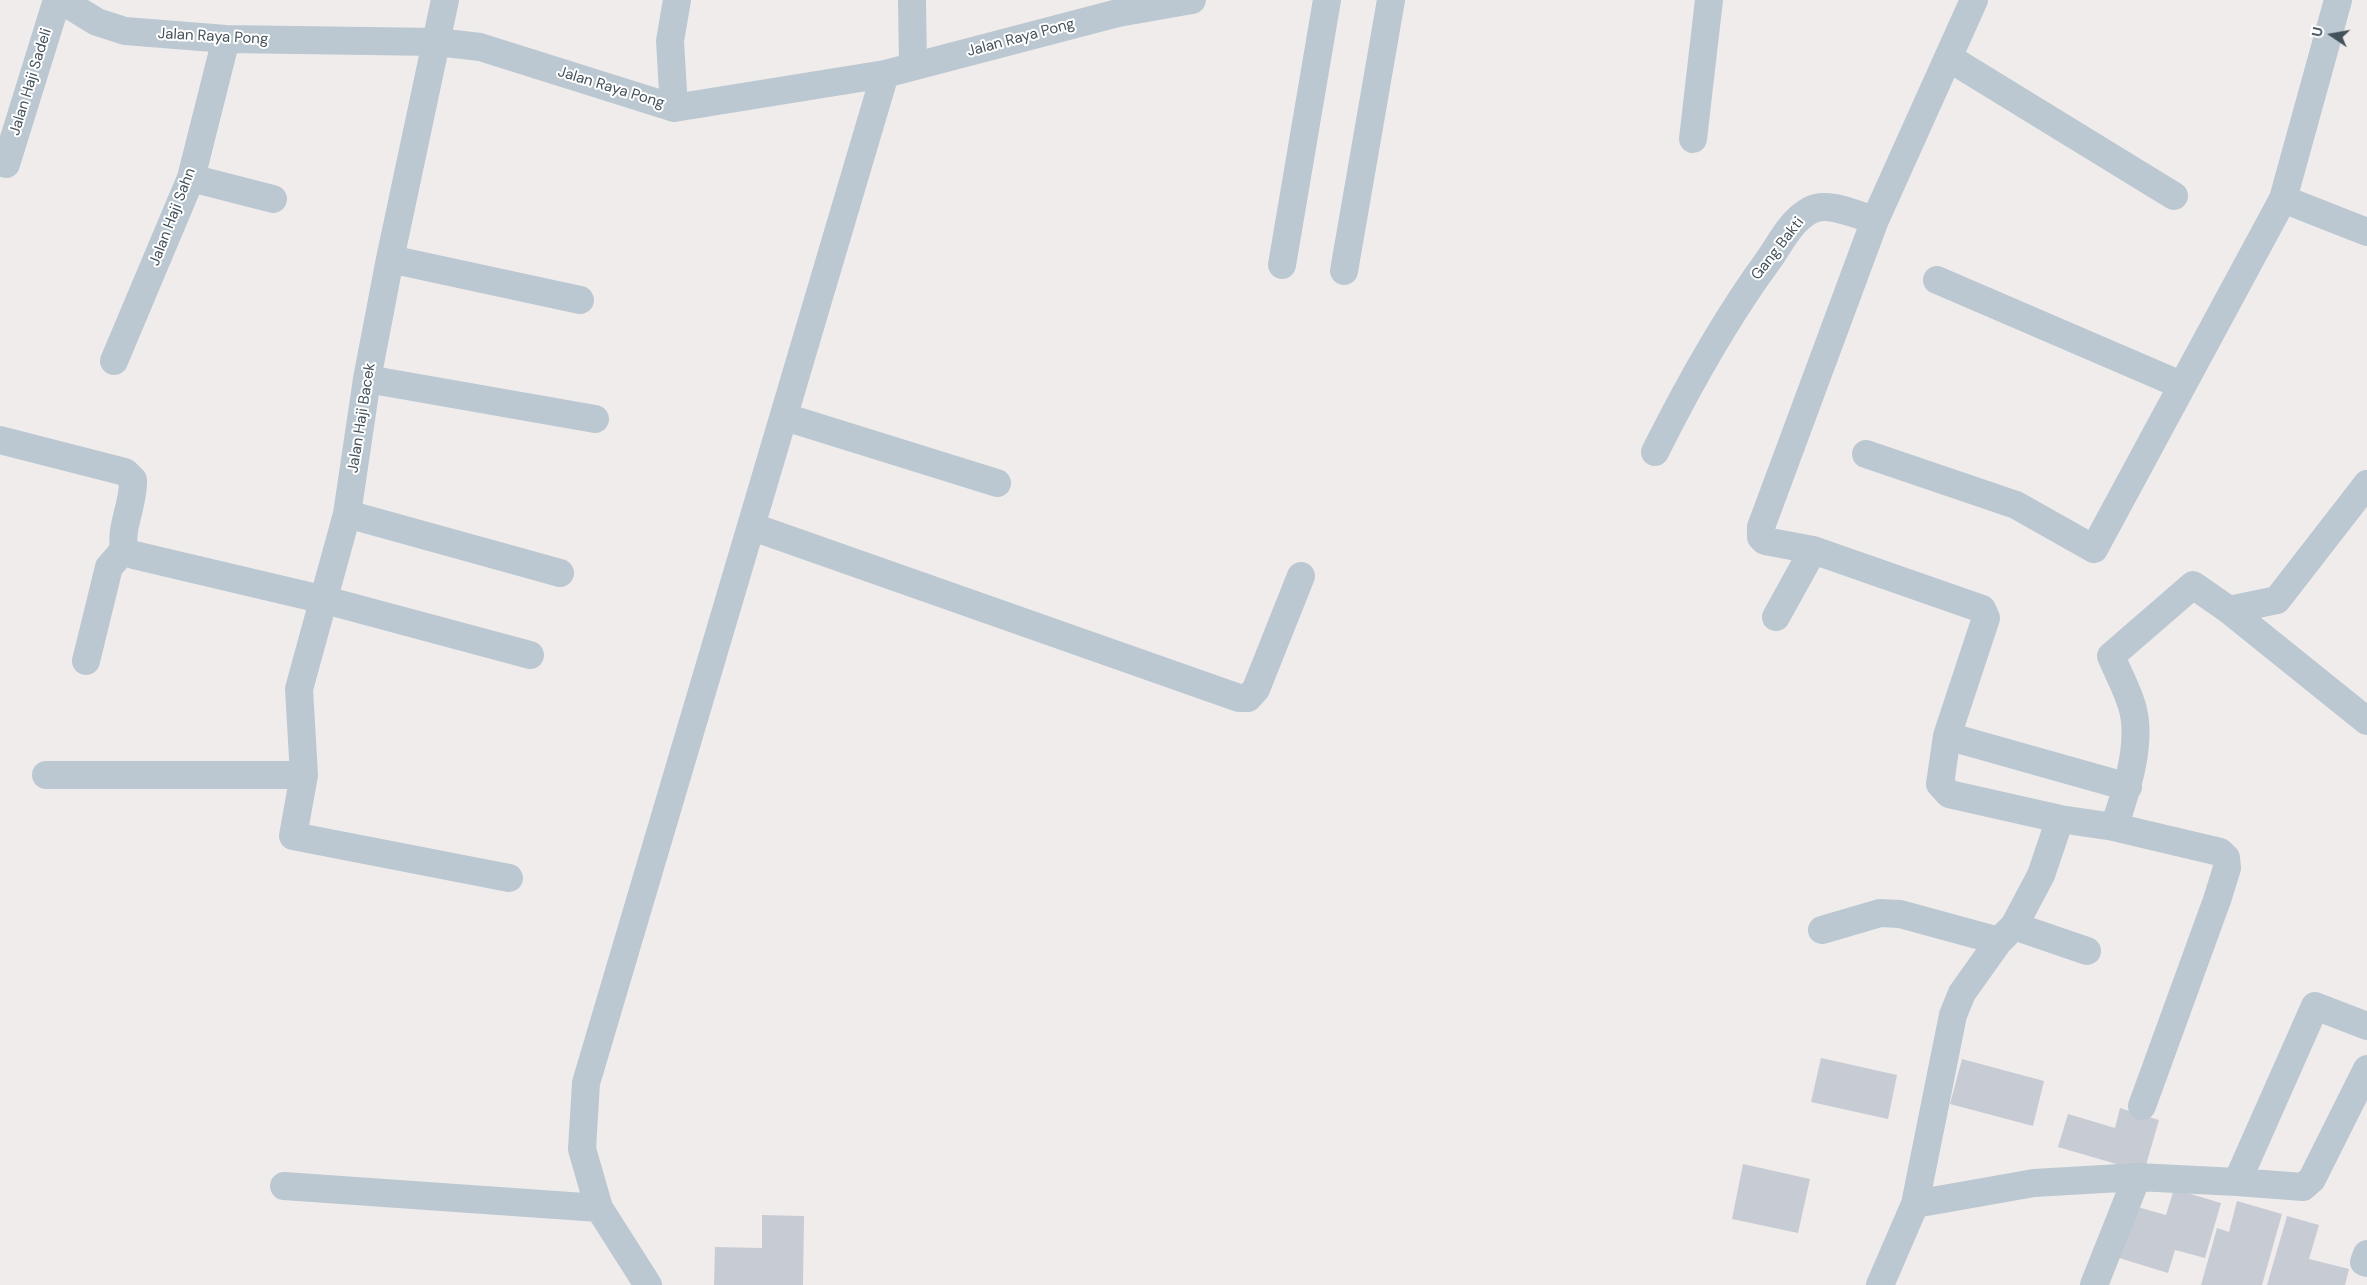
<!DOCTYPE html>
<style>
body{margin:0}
#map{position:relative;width:2367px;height:1285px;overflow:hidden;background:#f0ecec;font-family:"DM Sans",sans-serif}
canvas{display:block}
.north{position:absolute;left:2307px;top:10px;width:50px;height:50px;-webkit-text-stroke:4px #fff;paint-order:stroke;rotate:282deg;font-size:14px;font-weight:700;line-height:20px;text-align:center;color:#43515b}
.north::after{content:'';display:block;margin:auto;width:18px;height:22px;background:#43515b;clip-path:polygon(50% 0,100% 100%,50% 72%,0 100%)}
</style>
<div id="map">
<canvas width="2367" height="1285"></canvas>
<div class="north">U</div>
</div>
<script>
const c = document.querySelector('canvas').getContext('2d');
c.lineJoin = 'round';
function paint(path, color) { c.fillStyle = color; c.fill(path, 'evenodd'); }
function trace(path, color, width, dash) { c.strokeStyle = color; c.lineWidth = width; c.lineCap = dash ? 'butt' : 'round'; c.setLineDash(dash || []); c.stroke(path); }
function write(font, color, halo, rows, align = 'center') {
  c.font = font + ' "DM Sans",sans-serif'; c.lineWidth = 4; c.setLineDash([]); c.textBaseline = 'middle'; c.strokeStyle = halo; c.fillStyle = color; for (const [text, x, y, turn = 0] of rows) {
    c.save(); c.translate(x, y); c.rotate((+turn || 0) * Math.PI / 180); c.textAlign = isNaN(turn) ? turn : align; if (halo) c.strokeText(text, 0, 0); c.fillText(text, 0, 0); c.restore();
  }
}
paint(new Path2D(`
 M1821,1058l76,17 -9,44 -77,-17z
 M1962,1059l82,22 -11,45 -83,-22z
 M2120,1108l39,12 -15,52 -86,-25 10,-33 47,14z
 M1743,1164l67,15 -12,54 -66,-14z
 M2174,1189l47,14 -16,55 -30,-8 -7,23 -49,-15 15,-52 32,9z
 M2237,1201l45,13 -20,71h-61l16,-57 12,4z
 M762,1215l42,1 -1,69h-89l1,-38 47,1z
 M2287,1216l32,9 -10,34 40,10 -4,16h-78z`), '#c7cbd3');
trace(new Path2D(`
 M61,0l36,22 28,9 101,8 211,3 43,5 194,61 211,-34 233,-61 74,-13
 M445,0l-55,259 -23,120 -20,135 -48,175 5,86 -11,61 216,42
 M912,0l1,66
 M1949,58l225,138
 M674,108l-4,-67 7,-41
 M1693,139l16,-139
 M6,164l51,-164
 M191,178l82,21
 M2283,199l84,33
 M390,259l190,41
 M1282,265l45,-265
 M1344,271l47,-271
 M1937,280l244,105
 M114,361l77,-183 35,-139
 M367,379l228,40
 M785,417l212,66
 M0,440l125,32 8,8c1,24 -13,46 -9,70l10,5 191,45 205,55
 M1655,452c34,-68 70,-133 115,-194 11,-16 21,-37 39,-47 18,-11 47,4 66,9
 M1866,454l150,51 78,44 189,-350 55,-199
 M347,514l213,59
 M753,527l486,171h9l8,-9 45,-113
 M1813,550l169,59 4,9 -39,118 -7,48 9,10 111,25 54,8
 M2229,610l138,111
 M1776,617l37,-67 -48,-9 -4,-4v-10l114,-307 99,-220
 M86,661l23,-94 15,-17
 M1947,736l181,51
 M46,775h258
 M2014,926l73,25
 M1822,930l58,-17 20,1 99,27
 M2142,1106l75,-206 10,-32 -1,-10 -6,-6 -106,-25c12,-35 29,-84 18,-121 -5,-17 -14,-33 -21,-50l82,-71 36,25 48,-10 90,-116
 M2237,1182l66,5 9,-8 55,-110
 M284,1186l315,22
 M1915,1204l119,-21 103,-6 100,5 78,-176 52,20
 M2367,1254l-3,8 3,1
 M648,1285l-49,-77 -17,-59 4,-66 299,-1009
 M1880,1285l35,-81 38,-189 9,-22 37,-52 15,-15 27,-51 19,-56
 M2094,1285l43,-108`), '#bbc8d1', 28);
write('15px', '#43515b', '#fff', [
 ["Jalan Raya Pong",213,37,3],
 ["Jalan Raya Pong",1021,38,-15],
 ["Jalan Haji Sadeli",31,82,-73],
 ["Jalan Raya Pong",611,88,17],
 ["Jalan Haji Sahn",173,217,-69],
 ["Gang Bakti",1778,249,-52],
 ["Jalan Haji Bacek",362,418,-81]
]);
</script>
